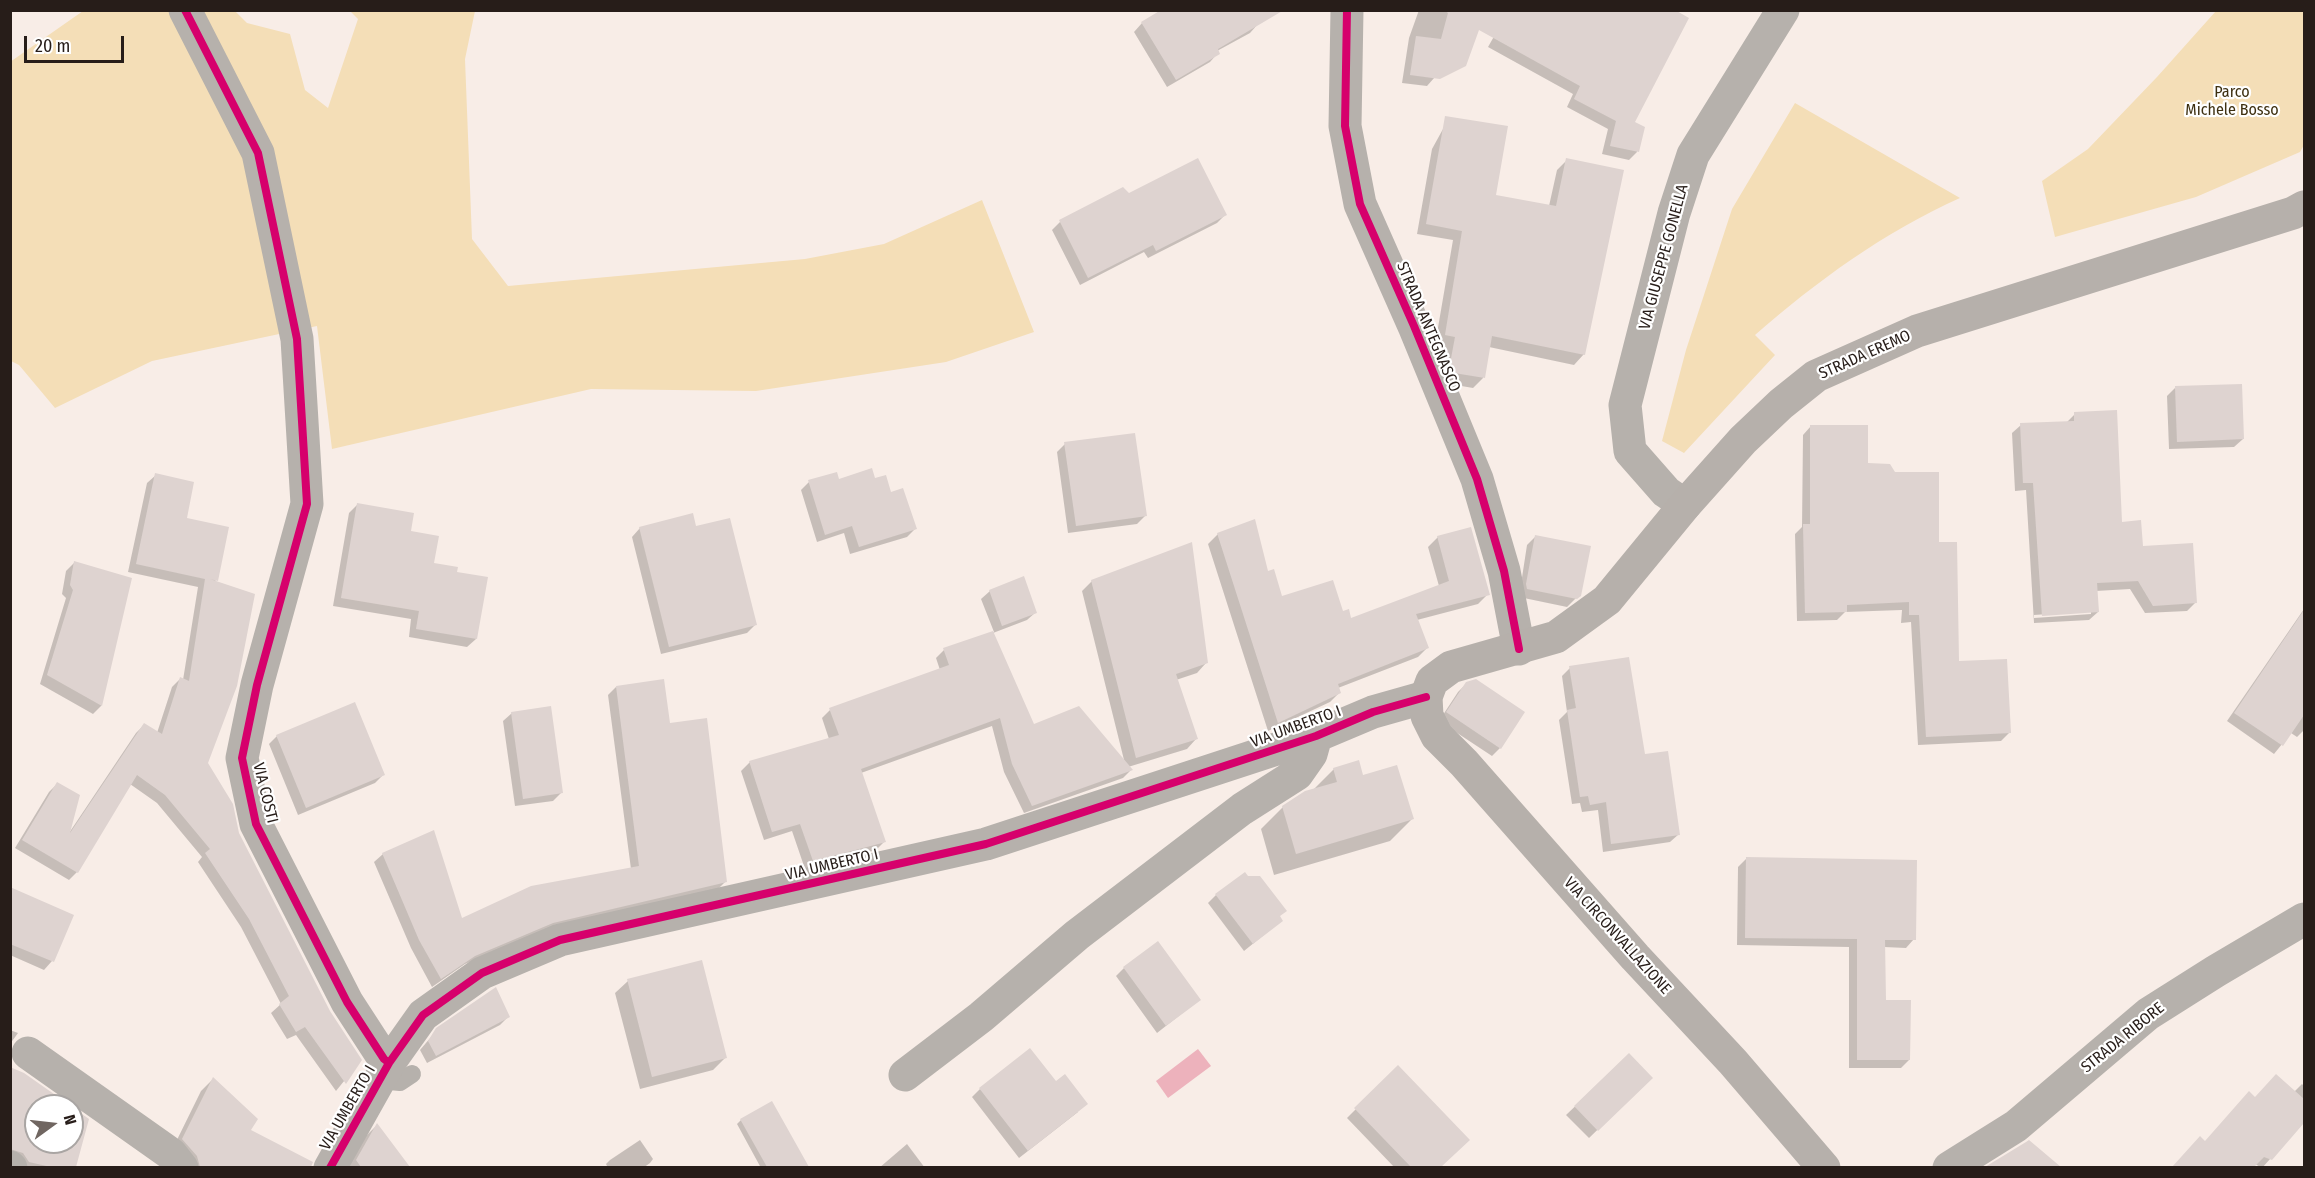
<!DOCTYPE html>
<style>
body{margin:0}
#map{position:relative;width:2315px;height:1178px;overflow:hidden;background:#f8ede7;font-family:"Fira Sans Condensed",sans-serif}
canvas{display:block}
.frame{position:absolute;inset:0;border:12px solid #271d19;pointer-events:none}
.north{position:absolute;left:24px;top:1094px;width:60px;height:60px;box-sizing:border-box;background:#fff;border:2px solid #a9a5a3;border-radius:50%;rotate:75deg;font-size:16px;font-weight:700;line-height:24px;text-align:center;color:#271d19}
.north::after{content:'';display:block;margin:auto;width:21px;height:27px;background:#706661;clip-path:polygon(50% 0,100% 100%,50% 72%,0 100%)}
.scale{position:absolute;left:24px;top:36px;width:100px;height:27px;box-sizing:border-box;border:3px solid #271d19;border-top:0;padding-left:8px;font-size:18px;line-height:21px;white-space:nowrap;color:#271d19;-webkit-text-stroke:4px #fff;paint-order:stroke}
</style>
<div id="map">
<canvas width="2315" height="1178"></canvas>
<div class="frame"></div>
<div class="north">N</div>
<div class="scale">20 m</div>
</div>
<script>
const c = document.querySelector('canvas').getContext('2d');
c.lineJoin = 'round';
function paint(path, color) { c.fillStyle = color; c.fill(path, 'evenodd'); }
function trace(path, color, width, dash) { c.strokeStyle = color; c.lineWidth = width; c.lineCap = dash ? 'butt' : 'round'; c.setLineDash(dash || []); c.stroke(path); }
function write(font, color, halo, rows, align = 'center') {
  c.font = font + ' "Fira Sans Condensed",sans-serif'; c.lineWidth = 4.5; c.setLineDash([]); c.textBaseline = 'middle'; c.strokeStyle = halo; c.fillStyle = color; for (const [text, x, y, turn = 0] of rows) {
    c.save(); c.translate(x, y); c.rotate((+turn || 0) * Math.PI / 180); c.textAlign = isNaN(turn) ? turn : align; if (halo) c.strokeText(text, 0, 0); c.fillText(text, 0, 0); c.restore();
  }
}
paint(new Path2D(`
 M83,11h152l12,12 43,11 15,56 23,18 30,-89 -8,-8h125l-10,48 7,180 36,47 297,-27 79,-15 98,-44 52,132 -88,30 -190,29 -165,-2 -259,60 -15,-123 -165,35 -97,47 -36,-43 -8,-4 -1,-299z
 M2216,11h88v134l-4,7 -104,45 -141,40 -13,-56 46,-32 69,-72z
 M1795,103l165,95c-76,34 -143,83 -205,137l20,20 -91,98 -22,-12 24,-91 46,-141z`), '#f4deb7');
paint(new Path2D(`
 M1198,1049l13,17 -43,32 -12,-17z`), '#edb2bc');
paint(new Path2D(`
 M1419,10h41l-25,67 -8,9 -25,-3 7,-45z
 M1509,10l124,112 4,30 -8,8 -27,-6 6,-25 -41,-22 6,-13 -85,-47z
 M1142,23l116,1 -8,9 -33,18 1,2 -8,9 -43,25 -33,-55z
 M1453,118l41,78 55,10 8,-36 10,-10 17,194 -10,11 -85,-18 -6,31 -10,10 -29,-5 -4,-8 6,-28 -11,-2 18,-105 -36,-6 15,-85 11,-20z
 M1128,195l97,20 -8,8 -69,35 -4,-6 -64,33 -28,-55 8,-8z
 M2175,388l68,51 -9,8 -65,2 -2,-53z
 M2075,414l46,109 21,25 54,54 -9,9 -42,2 -15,-24 -34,2 2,21 -9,8 -55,3 -8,-133 -11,1 -3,-58 9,-8 45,-2zM2091,611v3l-57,4v-3z
 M1811,426l55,39 71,79 21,119 51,70 -8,8 -83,4 -7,-123 -10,1 1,-13 -57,2 -8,8 -40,1 -2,-87 7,-7 1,-92z
 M1065,444l80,72 -8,8 -69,9 -11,-81z
 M156,475l29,44 31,61 -2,2 -7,181 31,70 91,178 32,49 -25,31 -40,-56 -9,4 -16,-26 10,-9 -40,-77 -43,-65 4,-5 -45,-54 -27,-19 -53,88 -8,8 -54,-32 34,-56 8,-8 12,49 67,-100 8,-8 13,8 15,-46 8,-8 3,1 15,-93 -70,-15 19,-89z
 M874,480l16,14 25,35 -8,8 -57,17 -6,-21 -27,9 -16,-52 8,-8z
 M357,505l76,59 22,9 21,66 -9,8 -58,-10 2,-18 -78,-13 16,-93z
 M640,528h55l60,97 -8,8 -86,21 -29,-117z
 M1218,534l49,39 15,25 60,15 8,7 89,-34 -11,-39 10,-10 50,57 -10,10 -61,16 11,27 -10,10 -80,31 2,4 -10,10 -62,29 -60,-187z
 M1535,537l44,58 -12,12 -48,-10 8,-52z
 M74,563l56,16 -29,127 -8,8 -53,-30 26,-86 -4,-4 4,-23z
 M1092,581l114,82 -9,10 -21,7 20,59 -9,10 -59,18 3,3 -8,8 -99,35 -20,-41 -12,-46 -131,47 23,69 -8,8 -71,19 -13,-38 -28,9 -23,-69 9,-9 79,-23 -7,-21 8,-8 110,-40 -4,-12 8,-8 50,-18 -13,-33 9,-8 46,21 -9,8 -34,13 40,93 92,38 -43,-173z
 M2304,609v121l-7,7 -6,-4 -17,21 -47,-33z
 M1570,668l73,88 36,78 -9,8 -67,10 -5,-42 -16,2 -2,-9 -8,1 -13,-84 8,-8 -5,-36z
 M1466,684l34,64 -8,8 -53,-35 19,-29z
 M616,687l53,38 57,156 -9,9 -174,41 -78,33 -33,23 -21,-39 -37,-86 9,-8 78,66 170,-51 -23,-174z
 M512,713l49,80 -8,8 -38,5 -12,-85z
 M277,736l106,39 -8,8 -77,32 -29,-71z
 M1334,769l28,8 50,42 -22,22 -116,34 -13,-46 22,-22 30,-17z
 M1746,859l168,80 -8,9 -22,-1v55l25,58 -8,8h-52v-121l-112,-2 1,-78z
 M10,889l62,27 -20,45 -8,9 -34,-15z
 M1216,895l63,22 2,4 -37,30 -36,-48z
 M1124,968l75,32 -42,33 -41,-57z
 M628,981l98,76 -13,13 -73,19 -25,-96z
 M508,1017l-8,8 -73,38 -7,-13 17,-20z
 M10,1030l8,3 -8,11z
 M1629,1055l22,23 -62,60 -23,-23z
 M1398,1067l70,73 -29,28h-44l-48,-50z
 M213,1079l36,51 57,30 -4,8h-118l-13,-16 30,-61z
 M10,1083l58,23h-32v36h36v-33l5,50 -3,9h-64z
 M2302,1084l2,2v35l-42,47 -7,-4 -3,4h-79l19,-22 13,-4 50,-43 39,-7z
 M980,1089l98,23 -59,46 -47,-61z
 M741,1120l61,42 -10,6h-31l-24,-44z
 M377,1125l31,43h-60l17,-31z
 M640,1140l13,19 -3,4 -7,5h-35l-2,-4 4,-4z
 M2028,1142l30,26h-70z
 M907,1144l18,24h-46z`), '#0003');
paint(new Path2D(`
 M1161,10h123l-66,39 2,5 -44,26 -35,-58z
 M1444,10h231l14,8 -54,104 10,5 -6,25 -29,-6 6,-25 -42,-22 6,-13 -101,-56 -13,36 -26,13 -30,-4 6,-39 25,3 7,-26z
 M1445,116l63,10 -12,69 60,11 10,-48 58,12 -39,185 -93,-19 -7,42 -31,-5 -4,-9 5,-27 -10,-2 17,-104 -36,-7z
 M1198,158l29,57 -71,36 -3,-6 -65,33 -29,-58 64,-33 6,6z
 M2242,384l2,55 -67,3 -2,-56z
 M2117,410l5,112 19,-2 2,26 50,-3 4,60 -44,3 -15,-25 -41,2 2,29 -57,4 -9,-133h-10l-3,-60 54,-2v-9z
 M1810,425h58v38l22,1 5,8h44v70h18l2,119 48,-2 4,74 -85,4 -7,-122h-10v-13l-62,3v7l-42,1 -2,-89h7z
 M1135,433l12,83 -71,10 -12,-84z
 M872,468l3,10 11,-3 5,17 12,-4 14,41 -58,18 -7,-21 -27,9 -17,-55 29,-8 2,7z
 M155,473l39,9 -7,36 42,9 -11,54 -8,-2 45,15 -18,92 -29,77 25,41 6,29 91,178 32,49 -16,24 -41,-57 -9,5 -17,-28 10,-8 -40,-77 -44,-66 5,-4 -45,-54 -28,-20 -59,98 -56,-33 35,-58 23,13 -10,38 74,-110 18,11 18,-57 9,4 16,-102 -69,-15z
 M357,503l57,10 -3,18 28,5 -5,27 24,4 -1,5 31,5 -11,62 -61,-10 3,-18 -78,-13z
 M693,513l3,13 34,-8 27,107 -88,22 -30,-120z
 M1255,519l13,52 6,-2 8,27 51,-16 10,31 6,-2 2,9 98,-37 -12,-45 34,-9 19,68 -74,19 13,34 -91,36 3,9 -63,30 -61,-190z
 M1535,535l56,11 -10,50 -4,3 -50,-10 -1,-5z
 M1192,542l16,121 -32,11 22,65 -62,19 -45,-178z
 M74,561l58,17 -30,128 -55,-31 26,-85 -3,-5z
 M1024,576l13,37 -35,13 -13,-36z
 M2304,610v105l-21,31 -49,-33z
 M993,631l41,93 45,-18 54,64 -101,36 -20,-42 -12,-46 -139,51 25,73 -73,19 -13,-37 -28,8 -23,-71 90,-26 -10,-27 120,-43 -6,-17z
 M1629,657l16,97 23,-3 12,84 -69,9 -5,-42 -16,3 -2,-9 -8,1 -13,-87 9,-2 -7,-42z
 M664,679l6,44 37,-5 20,164 -174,41 -78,33 -34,23 -22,-39 -37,-87 52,-23 28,88 69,-32 108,-20 -23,-180z
 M1476,679l49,33 -24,37 -55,-37 20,-30z
 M355,702l30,73 -79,33 -30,-73z
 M551,706l12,87 -40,6 -12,-87z
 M1359,760l4,15 34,-10 17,54 -118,35 -14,-48 23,-15 32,-9 -4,-14z
 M1746,857l171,3 -1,80h-31l1,60h25l-1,60h-53v-121l-112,-1z
 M1245,872l3,4h12l27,35 -7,5 3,5 -30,23 -38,-50z
 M10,887l64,28 -20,47 -44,-18z
 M1158,941l43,59 -35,26 -43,-59z
 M702,960l25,98 -75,19 -25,-98z
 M496,987l14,30 -74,39 -8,-15 8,-13z
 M1030,1048l26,33 9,-7 23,30 -60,47 -49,-63z
 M1629,1053l24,25 -55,53 -24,-25z
 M1398,1065l72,75 -29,27h-30l-57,-59z
 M10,1067l14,6 47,33h-35v36h36v-35l17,12 -13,48h-25l-22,-5 -6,-9 -13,-4z
 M2276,1074l28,25v24l-32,37 -8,-3 -10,10h-82l28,-31 5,5 44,-50 6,6z
 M213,1077l45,42 -7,11 62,32 -2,5h-111l-3,-11 -15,-17z
 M772,1101l37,66h-42l-27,-48z
 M377,1123l33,44h-49l-5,-7z
 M2029,1140l32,27h-76l41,-25z`), '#ded3d0');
trace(new Path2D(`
 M379,1080l21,2 12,-8`), '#b6b1ac', 18);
trace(new Path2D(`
 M185,10l73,143 39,186 10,165 -50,181 -15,73 14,66 91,178 37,57 5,4
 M1347,10l-2,116 15,78 54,122 63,153 27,92 15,78
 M1685,505l-19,-13 -36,-41 -5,-46 49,-192 19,-58 90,-145
 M28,1053l143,101 11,14
 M905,1075l76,-58 96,-82 165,-126 55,-35 14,-20 5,-18
 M10,1167l1,1
 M330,1168l59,-105 34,-48 59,-42 78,-33 426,-96 330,-108 57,-24 53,-15
 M1949,1168l67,-42 132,-112 68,-43 88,-52`), '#b6b1ac', 33);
trace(new Path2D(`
 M1824,1168l-91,-106 -98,-105 -171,-194 -27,-27 -10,-20 -1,-19 6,-16 19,-14 105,-30 51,-37 78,-95 58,-65 38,-36 35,-28 101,-45 376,-118 11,-6`), '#b6b0ab', 33);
trace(new Path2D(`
 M185,10l73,143 39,186 10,165 -50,181 -15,73 14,66 91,178 37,57 5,4
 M1347,10l-2,116 15,78 54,122 63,153 27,92 15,78
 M330,1168l59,-105 34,-48 59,-42 78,-33 426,-96 330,-108 57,-24 53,-15`), '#d6006c', 8);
write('16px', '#3e3011', '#fff', [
 ["Parco",2232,93],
 ["Michele Bosso",2232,111]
]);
write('16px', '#271d19', '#fff', [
 ["VIA GIUSEPPE GONELLA",1664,257,-75],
 ["STRADA ANTEGNASCO",1428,327,67],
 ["STRADA EREMO",1865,355,-24],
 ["VIA UMBERTO I",1296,727,-20],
 ["VIA COSTI",265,793,76],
 ["VIA UMBERTO I",832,865,-13],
 ["VIA CIRCONVALLAZIONE",1617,936,48],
 ["STRADA RIBORE",2123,1038,-39],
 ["VIA UMBERTO I",348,1108,-60]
]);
</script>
